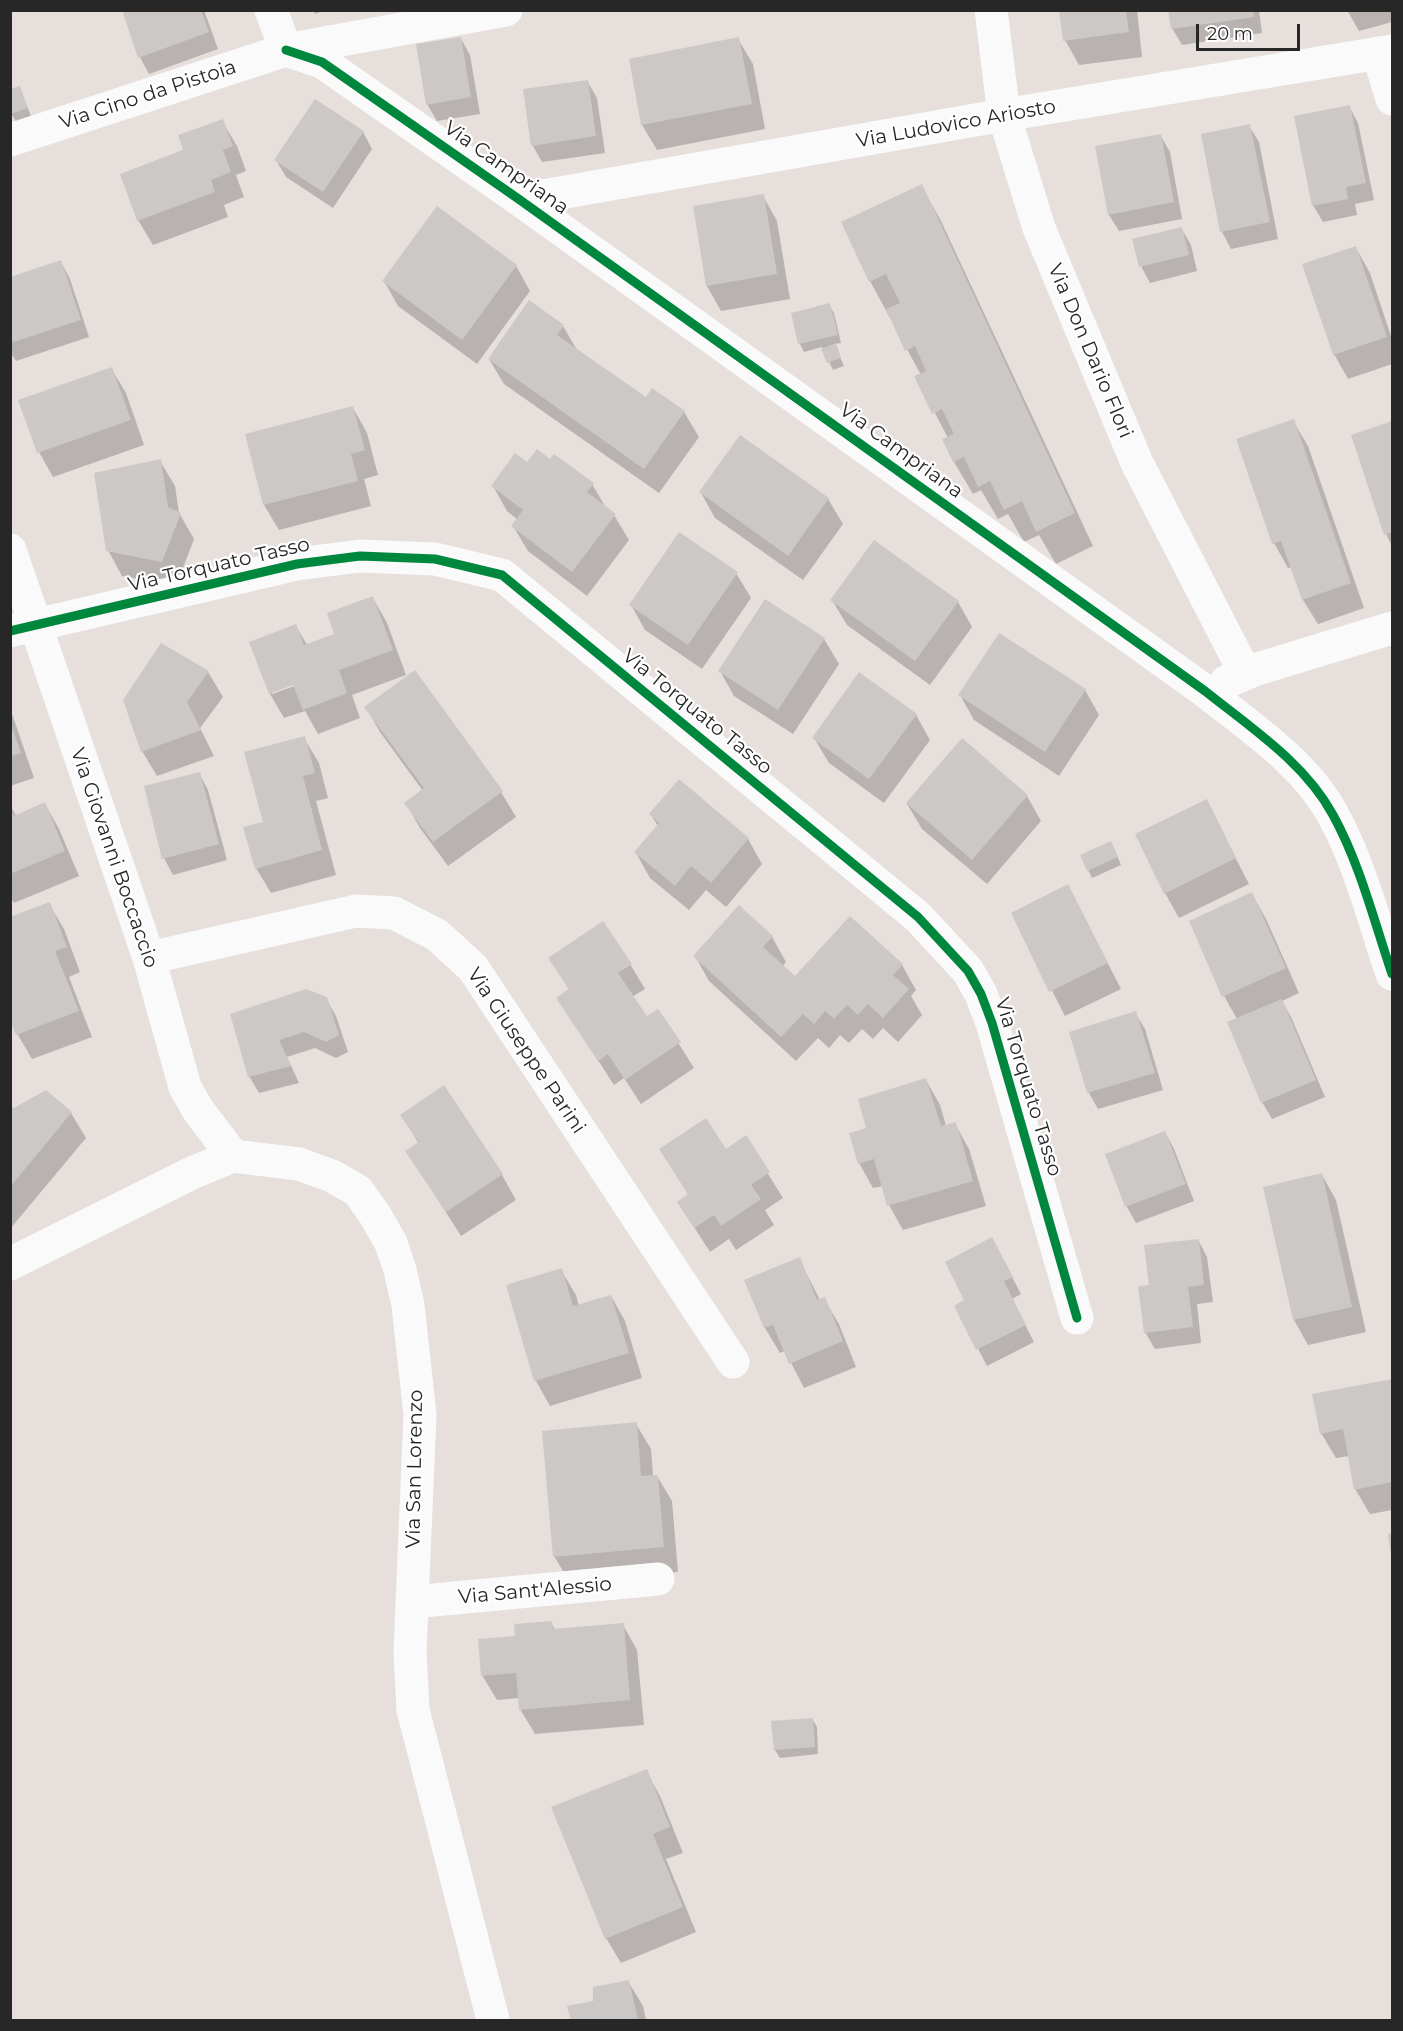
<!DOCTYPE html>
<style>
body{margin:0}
#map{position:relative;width:1403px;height:2031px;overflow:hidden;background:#e6dfdc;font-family:Montserrat,sans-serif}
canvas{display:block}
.frame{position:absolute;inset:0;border:12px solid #272727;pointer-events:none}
.scale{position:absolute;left:1196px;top:24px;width:104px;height:27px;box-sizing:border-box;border:3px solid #272727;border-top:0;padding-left:8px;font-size:18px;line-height:21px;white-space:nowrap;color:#272727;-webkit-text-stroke:4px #fff;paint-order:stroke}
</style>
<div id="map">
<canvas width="1403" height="2031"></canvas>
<div class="frame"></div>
<div class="scale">20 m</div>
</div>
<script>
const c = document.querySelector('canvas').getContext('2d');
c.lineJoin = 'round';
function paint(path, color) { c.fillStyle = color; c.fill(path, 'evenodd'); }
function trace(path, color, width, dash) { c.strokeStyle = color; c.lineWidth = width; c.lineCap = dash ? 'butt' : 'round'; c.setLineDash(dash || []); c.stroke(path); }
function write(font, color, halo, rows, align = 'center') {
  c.font = font + ' Montserrat,sans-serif'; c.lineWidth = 4.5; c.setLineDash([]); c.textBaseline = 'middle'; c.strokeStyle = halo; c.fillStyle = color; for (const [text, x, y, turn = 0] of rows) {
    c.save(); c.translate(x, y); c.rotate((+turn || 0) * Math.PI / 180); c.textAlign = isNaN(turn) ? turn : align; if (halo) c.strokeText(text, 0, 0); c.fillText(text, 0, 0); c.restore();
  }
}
paint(new Path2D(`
 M123,10h81l14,39 -69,25 -9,-17z
 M314,10h12l-11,4z
 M1061,10h76l5,47 -63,8 -14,-25z
 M1170,10h89l3,23 -80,12 -10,-17z
 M1347,10h45v12l-33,9z
 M461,39l9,16 10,59 -43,7 -10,-17z
 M738,39l15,25 12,65 -108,21 -15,-25z
 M587,81l10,17 8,55 -63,9 -9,-16z
 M19,87l12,29 -15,6 -6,-11z
 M1349,106l9,17 16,77 -19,4 2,11 -34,7 -10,-17z
 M222,121l15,25 9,25 -10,4 8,22 -20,8 4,12 -75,28 -15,-25 47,-69z
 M1249,126l10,16 19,97 -47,10 -9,-17 -20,-97z
 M363,132l9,17 -39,59 -47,-31 -10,-17z
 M1160,135l10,17 12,67 -63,12 -10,-16z
 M921,186l19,33 153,327 -37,18 -17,-29 -15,7 -16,-28 -10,5 -17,-29 -8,4 -19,-32 -6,-24 -32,-61 5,-2 -51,-94 -27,-58z
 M763,196l14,25 13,78 -69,12 -14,-25z
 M1181,228l10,17 6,26 -47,12 -9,-17z
 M1356,248l14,25 22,66v25l-44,15 -14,-25z
 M61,262l9,17 19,58 -73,24 -6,-9v-73z
 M516,266l14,25 -53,73 -79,-58 -14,-25z
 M829,305l5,8 7,30 -7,1 10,22 -11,4 -11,-23 -18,5 -4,-8 -7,-30z
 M563,326l14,24 69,49 38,13 15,25 -40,56 -155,-109 -15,-25z
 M111,368l15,25 18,52 -91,32 -14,-25 -19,-52z
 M353,408l14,25 11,42 -14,4 7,27 -92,24 -15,-25 -17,-70z
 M1293,421l15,25 56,162 -46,16 -15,-24 -11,-33 -4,1 -14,-25z
 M1392,423v123l-6,-12 -33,-98z
 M160,461l15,25 4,27 15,26 -18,47 -54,-10 -14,-26z
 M550,461l42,23 14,24 8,7 15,25 -42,56 -59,-45 -15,-25 5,-6 -11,-9 -14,-25 34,-22z
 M701,493l127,6 15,25 -40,56 -88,-62z
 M736,573l15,25 -49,71 -57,-39 -14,-25z
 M373,598l14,25 19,52 -54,20 8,23 -42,16 -13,-23 -21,7 -14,-24 26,-68 11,19 29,-10zM299,681l1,3 -28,10v-3z
 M832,600l126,2 14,25 -42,58 -83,-60z
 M765,601l59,38 15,25 -46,70 -59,-38 -14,-25z
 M162,645l46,27 15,25 -23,31 14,28 -57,20 -15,-25z
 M1085,690l14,25 -40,61 -85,-56 -14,-25z
 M366,707l135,85 15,25 -68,49 -28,-38 -14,-25 17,-12 -43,-59z
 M10,708l24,70 -24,8z
 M916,715l14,25 -46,63 -55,-40 -15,-25z
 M304,738l15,25 9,35 -12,3 20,74 -65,18 -15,-25 9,-45z
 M199,773l9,17 19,70 -54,15 -9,-17z
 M1027,796l14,25 -54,63 -65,-55 -15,-25z
 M1206,801l43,83 -70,34 -14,-25z
 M45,804l14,25 20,47 -65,27 -4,-6v-92l7,12z
 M651,815l97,24 14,25 -36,43 -20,-17 -17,20 -39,-32 -14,-25 22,-27z
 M1115,851l6,14 -29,13 -4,-8z
 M1068,886l53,103 -56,27 -52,-102z
 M1252,894l14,25 33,74 -17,8 9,16 34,80 -53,22 -10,-17 -25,-83 -13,-23z
 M49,904l15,25 16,43 -11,5 23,60 -60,22 -14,-24 -8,-20z
 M772,937l14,25 -4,5 13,12 107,-14 14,25 -5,6 11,19 -24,27 -15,-14 -10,11 -11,-10 -13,14 -9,-8 -11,13 -11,-10 -22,23 -87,-80 -14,-25z
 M550,958l80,6 15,25 -13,8 14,21 12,-7 36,57 -53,36 -17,-26 -10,7 -56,-87 12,-7z
 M326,999l10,17 12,36 -12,6 -21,-10 -28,9 12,26 -40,10 -10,-17 -17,-61z
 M1135,1013l10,16 18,61 -65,19 -9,-16 -18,-60z
 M926,1080l14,25 6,21 9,-2 14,25 17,57 -83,24 -14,-25 -6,-19 -10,2 -14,-25 9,-34z
 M46,1091l25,22 15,25 -76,91v-121l4,2z
 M402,1115l100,60 14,25 -55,36 -54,-85 12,-7z
 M1165,1132l9,17 20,52 -58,22 -9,-16 -21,-52z
 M745,1137l38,61 -18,12 9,15 -38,25 -7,-11 -19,13 -16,-25 -5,-31 -28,-46 65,1z
 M1322,1175l14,25 30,132 -58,13 -14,-25z
 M1198,1240l9,17 6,45 -16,2 4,39 -46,6 -10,-17 6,-46z
 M1001,1256l20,38 -9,5 22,43 -47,24 -31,-60 10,-5z
 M799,1259l21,41 4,-1 15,25 17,43 -52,21 -19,-37 -5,2 -15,-25 -19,-47z
 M561,1270l15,25 3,11 32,-10 14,25 17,57 -92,28 -14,-25 -28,-95z
 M1392,1380v130l-22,4 -15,-25 -6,-33 -13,2 -15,-25 -7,-38z
 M636,1424l15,25 2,27h4l15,25 6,71 -109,9 -15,-25z
 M551,1623l5,8 67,-6 14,25 7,75 -109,9 -15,-25 -1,-11 -22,2 -15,-25 35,-38z
 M812,1719l5,8 1,27 -38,4 -5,-8 -2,-27z
 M646,1771l14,25 23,57 -17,6 30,73 -75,31 -15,-25z
 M628,1981l15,25 3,14h-74l-4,-13 27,-5z`), '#0003');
paint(new Path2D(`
 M122,10h79l8,22 -71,26z
 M1059,10h67l3,22 -66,9z
 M1168,10h85l1,7 -83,12z
 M461,37l10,60 -45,8 -10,-61z
 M739,37l13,67 -111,21 -12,-66z
 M588,80l8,56 -65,10 -8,-57z
 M20,86l8,22 -18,6v-25z
 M315,99l49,32 -41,61 -49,-32z
 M1350,105l16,78 -20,4 2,12 -36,7 -18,-90z
 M223,119l10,27 -10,4 8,22 -20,8 4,12 -78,29 -17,-47 63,-24 -5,-15z
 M1250,124l20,98 -50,10 -19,-98z
 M1161,134l13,68 -66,13 -13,-69z
 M922,184l153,329 -39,19 -14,-31 -18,9 -14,-29 -12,6 -14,-30 -11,5 -11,-23 12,-5 -12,-25 -10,5 -18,-38 12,-5 -11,-25 -10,5 -19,-42 14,-6 -14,-29 -17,8 -28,-60z
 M764,194l13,80 -71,12 -13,-80z
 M437,206l80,59 -55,75 -80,-59z
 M1182,227l7,28 -50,12 -7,-28z
 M1356,246l31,91 -54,18 -31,-91z
 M61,260l20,60 -71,23v-66z
 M529,300l35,25 -7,10 89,62 6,-9 33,23 -41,58 -156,-110z
 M830,303l8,32 -40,9 -7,-31z
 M836,343l5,15 -14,5 -6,-14z
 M112,367l19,53 -94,33 -19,-53z
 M353,406l12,44 -14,4 7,27 -95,24 -18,-71z
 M1294,419l57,164 -49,17 -21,-59 -9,3 -36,-105z
 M1392,421v111l-8,3 -33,-100z
 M740,435l89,63 -41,58 -89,-64z
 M537,449l13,10 4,-5 40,29 -7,9 29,22 -44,58 -61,-46 12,-16 -32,-24 24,-33 12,9z
 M161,459l7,48 13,6 -19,49 -56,-11 -12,-78z
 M679,532l59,40 -50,73 -59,-40z
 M874,540l85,61 -44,60 -85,-61z
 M373,596l20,54 -54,20 8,23 -44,17 -10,-25 -24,9 -20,-52 47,-18 8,21 30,-11 -7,-21z
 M765,599l60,39 -47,72 -60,-39z
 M999,633l87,56 -41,63 -87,-57z
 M161,643l48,28 -22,31 14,28 -60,22 -18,-52z
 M415,670l88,121 -70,51 -29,-39 20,-15 -60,-81z
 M859,672l58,42 -48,65 -57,-41z
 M10,722l11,31 -11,3z
 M305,736l10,37 -12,3 19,74 -67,19 -12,-42 20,-5 -19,-70z
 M962,738l66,57 -56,65 -66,-57z
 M200,772l19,72 -57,15 -18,-73z
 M679,779l70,59 -38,45 -20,-17 -16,20 -41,-34 25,-29 -10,-9z
 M1207,799l29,59 -72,36 -29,-60z
 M45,802l20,49 -55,23v-66l4,8z
 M1111,841l7,16 -31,14 -7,-16z
 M1068,884l40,79 -59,29 -38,-79z
 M1252,892l34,76 -64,29 -33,-76z
 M50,902l17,45 -12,4 24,60 -63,24 -6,-15v-103z
 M739,905l34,31 -10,11 32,29 55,-60 53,48 -10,11 16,14 -26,29 -15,-14 -10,11 -11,-10 -13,14 -9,-8 -11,13 -11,-10 -22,23 -88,-81z
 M603,921l29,43 -14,9 29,43 11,-7 23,33 -56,38 -17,-26 -10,7 -42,-63 13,-9 -21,-31z
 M306,989l21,8 12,38 -13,7 -22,-10 -25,8 12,26 -43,11 -18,-63z
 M1282,999l34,81 -55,23 -34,-81z
 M1136,1011l19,62 -68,20 -18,-61z
 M926,1078l15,48 15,-4 17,59 -86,25 -13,-47 -16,5 -9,-31 17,-5 -8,-29z
 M444,1085l59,89 -57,38 -41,-61 14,-9 -19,-27z
 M46,1090l26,22 -62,75v-81l4,2z
 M706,1118l20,31 20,-14 24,37 -19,13 10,14 -40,27 -7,-11 -20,13 -17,-26 11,-8 -29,-45z
 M1165,1131l21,53 -61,23 -20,-53z
 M1322,1173l30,134 -59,13 -30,-133z
 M992,1237l21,40 -9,4 22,44 -50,25 -22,-44 10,-6 -19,-38z
 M1199,1239l5,46 -16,2 5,40 -49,6 -6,-47 11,-1 -5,-40z
 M800,1257l17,43 8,-3 18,44 -54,23 -16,-39 -9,3 -20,-48z
 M562,1268l11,38 38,-11 18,58 -95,28 -28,-96z
 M1392,1379v103l-38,8 -11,-61 -23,5 -8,-40z
 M637,1422l4,54 17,-1 6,72 -111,10 -11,-126z
 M1392,1533v22h-1l-3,-21z
 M552,1621l1,8 71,-6 6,77 -111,10 -3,-37 -35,3 -3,-37 37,-3 -1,-12z
 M813,1718l2,29 -41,3 -3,-29z
 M647,1769l23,58 -17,7 30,73 -78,32 -54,-132z
 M629,1980l9,40h-67l-4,-14 26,-5v-14z`), '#ccc8c6');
trace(new Path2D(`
 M271,10l15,40
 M991,10l13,105 35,113 98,235 108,210
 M286,50l36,12 198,138 685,491c45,36 100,72 128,124 27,49 41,106 59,159
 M1378,53l14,46
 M10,140l276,-90 220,-40
 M520,200l484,-85 388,-64
 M10,550l139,408 36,129 13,23 35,46
 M10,631l287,-67 63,-8 75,3 67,16 416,342 50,54 13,23 11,29 85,295
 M1226,682l28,-12 138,-42
 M149,958l207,-47 38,2 43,22 36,33 260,394
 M10,1264l184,-92 39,-16 66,8 33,12 26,15 17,24 16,28 9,27 8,35 12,110 -10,236 3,59 80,310
 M412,1602l246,-23`), '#fbfafa', 33);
trace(new Path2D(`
 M286,50l36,12 198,138 685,491c45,36 100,72 128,124 27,49 41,106 59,159
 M10,631l287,-67 63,-8 75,3 67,16 416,342 50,54 13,23 11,29 85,295`), '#00873e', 9);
write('20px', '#272727', '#fff', [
 ["Via Cino da Pistoia",148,95,-18],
 ["Via Ludovico Ariosto",956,124,-10],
 ["Via Campriana",506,168,35],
 ["Via Don Dario Flori",1090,351,67],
 ["Via Campriana",901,451,36],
 ["Via Torquato Tasso",219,565,-13],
 ["Via Torquato Tasso",697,712,39],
 ["Via Giovanni Boccaccio",114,858,71],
 ["Via Giuseppe Parini",526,1051,56],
 ["Via Torquato Tasso",1028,1087,73],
 ["Via San Lorenzo",415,1469,-89],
 ["Via Sant'Alessio",535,1591,-5]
]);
</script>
